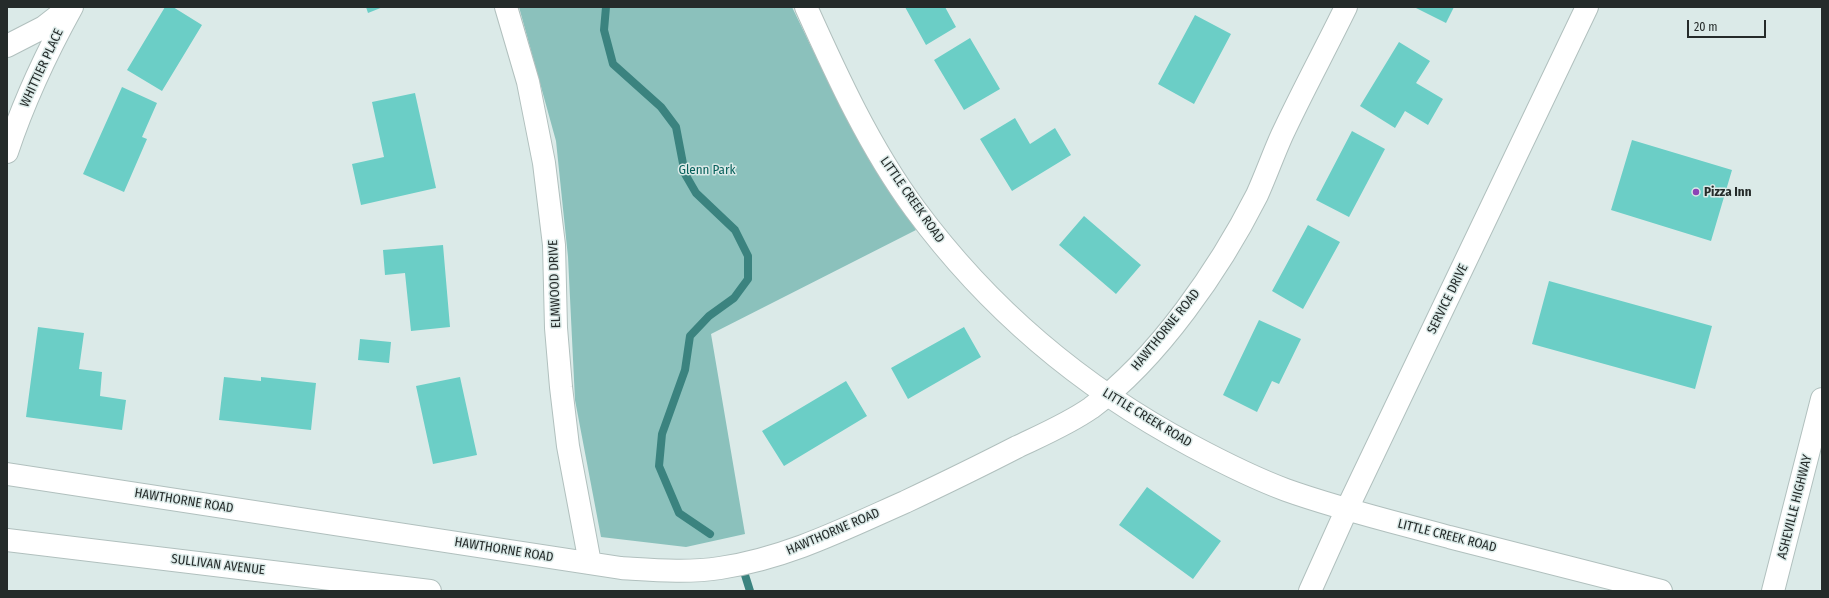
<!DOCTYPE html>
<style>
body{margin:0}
#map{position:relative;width:1829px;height:598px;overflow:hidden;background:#dbeae8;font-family:"Fira Sans Condensed",sans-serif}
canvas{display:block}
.frame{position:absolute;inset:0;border:8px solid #252b2a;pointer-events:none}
.scale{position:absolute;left:1687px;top:20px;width:79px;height:18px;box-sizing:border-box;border:2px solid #252b2a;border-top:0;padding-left:5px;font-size:12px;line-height:14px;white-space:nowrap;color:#252b2a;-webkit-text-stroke:3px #dbeae8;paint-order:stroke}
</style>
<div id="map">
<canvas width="1829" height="598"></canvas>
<div class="frame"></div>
<div class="scale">20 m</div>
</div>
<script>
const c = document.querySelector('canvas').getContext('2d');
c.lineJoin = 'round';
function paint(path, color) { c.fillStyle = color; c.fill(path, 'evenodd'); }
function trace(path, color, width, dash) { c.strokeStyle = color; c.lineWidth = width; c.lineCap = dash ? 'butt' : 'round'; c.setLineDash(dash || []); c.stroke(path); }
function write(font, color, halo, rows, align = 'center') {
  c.font = font + ' "Fira Sans Condensed",sans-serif'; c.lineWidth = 3; c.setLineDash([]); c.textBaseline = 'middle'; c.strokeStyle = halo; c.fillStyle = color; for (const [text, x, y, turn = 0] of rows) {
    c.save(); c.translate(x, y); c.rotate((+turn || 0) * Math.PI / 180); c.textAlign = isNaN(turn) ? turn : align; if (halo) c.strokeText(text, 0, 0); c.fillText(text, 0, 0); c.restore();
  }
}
paint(new Path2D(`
 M519,7h273l46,95 78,128 -205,104 34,200 -59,13 -85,-10 -26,-137 -7,-143 -12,-116z`), '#8bc1bc');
trace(new Path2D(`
 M606,7l-2,23 9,34 48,43 15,20 9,47 11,19 39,37 13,26v23l-14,19 -25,18 -19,20 -5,34 -23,64 -3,32 20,47 31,21
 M745,575l5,16`), '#3b837f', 8);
paint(new Path2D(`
 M165,7h8l29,18 -40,66 -35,-21z
 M366,7h17l-15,6z
 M905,7h40l11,20 -30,18z
 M1414,7h40l-8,16z
 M1195,15l36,19 -37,70 -36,-20z
 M970,38l30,51 -36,21 -30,-50z
 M1399,42l31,19 -14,22 27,16 -15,26 -23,-14 -10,17 -35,-22z
 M122,87l35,16 -15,34 5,2 -23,53 -41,-18z
 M415,93l21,95 -75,17 -9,-41 32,-7 -12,-55z
 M1015,118l15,26 25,-16 16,27 -59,36 -32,-52z
 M1352,131l33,18 -36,68 -33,-17z
 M1632,140l100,30 -21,71 -100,-31z
 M1084,216l57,49 -25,29 -57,-49z
 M1308,225l32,17 -37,67 -31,-18z
 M443,245l7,82 -39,4 -6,-58 -20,2 -2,-25z
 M1549,281l163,45 -17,63 -163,-45z
 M1259,320l42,19 -22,45 -7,-3 -15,31 -34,-17z
 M38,327l46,6 -5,36 23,3 -2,24 26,4 -4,30 -96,-13z
 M964,327l17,30 -73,42 -17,-31z
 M360,339l31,3 -2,21 -31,-3z
 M224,377l37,4v-4l55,6 -5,47 -92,-10z
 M460,377l17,78 -44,9 -17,-78z
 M846,381l21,35 -83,50 -22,-35z
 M1147,487l74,54 -28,38 -74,-54z`), '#6bcec6');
const minor = new Path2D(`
 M506,7l22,75 16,81 10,82 2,83 5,59 7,59 22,117
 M806,7c31,69 64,141 109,202 73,99 168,179 277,237 30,16 62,32 94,44 53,19 108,32 163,47 71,18 142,36 212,54
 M7,46l37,-19 23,-18
 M7,152c17,-51 39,-98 65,-145
 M7,474l614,94c33,2 66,5 99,0 67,-10 124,-39 185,-66 38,-18 75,-36 112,-55 25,-12 51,-23 74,-39 67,-49 129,-140 166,-213 9,-20 16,-40 25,-60 20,-43 43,-85 64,-128
 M7,540l423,51
 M1310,591l36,-80 241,-504`);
const primary = new Path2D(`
 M1773,591l49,-192`);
trace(minor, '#b1c0be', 24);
trace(primary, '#b1c0be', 24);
trace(minor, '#fff', 22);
trace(primary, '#fff', 22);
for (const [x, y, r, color] of [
 [1696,192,4,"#8c44b6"]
]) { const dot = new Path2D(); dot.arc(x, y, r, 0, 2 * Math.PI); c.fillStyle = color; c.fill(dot); trace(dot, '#dbeae8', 1.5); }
write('13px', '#252b2a', '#dbeae8', [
 ["WHITTIER PLACE",42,68,-65],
 ["LITTLE CREEK ROAD",912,200,55],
 ["ELMWOOD DRIVE",555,284,-92],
 ["SERVICE DRIVE",1448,299,-64],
 ["HAWTHORNE ROAD",1166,330,-51],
 ["LITTLE CREEK ROAD",1147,418,31],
 ["HAWTHORNE ROAD",184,501,9],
 ["ASHEVILLE HIGHWAY",1795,507,-76],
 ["HAWTHORNE ROAD",833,532,-23],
 ["LITTLE CREEK ROAD",1447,536,14],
 ["HAWTHORNE ROAD",504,550,9],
 ["SULLIVAN AVENUE",218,565,7]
]);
write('13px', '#07605b', '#dbeae8', [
 ["Glenn Park",707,170]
]);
write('bold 13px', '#252b2a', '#dbeae8', [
 ["Pizza Inn",1704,192]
], 'left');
</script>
